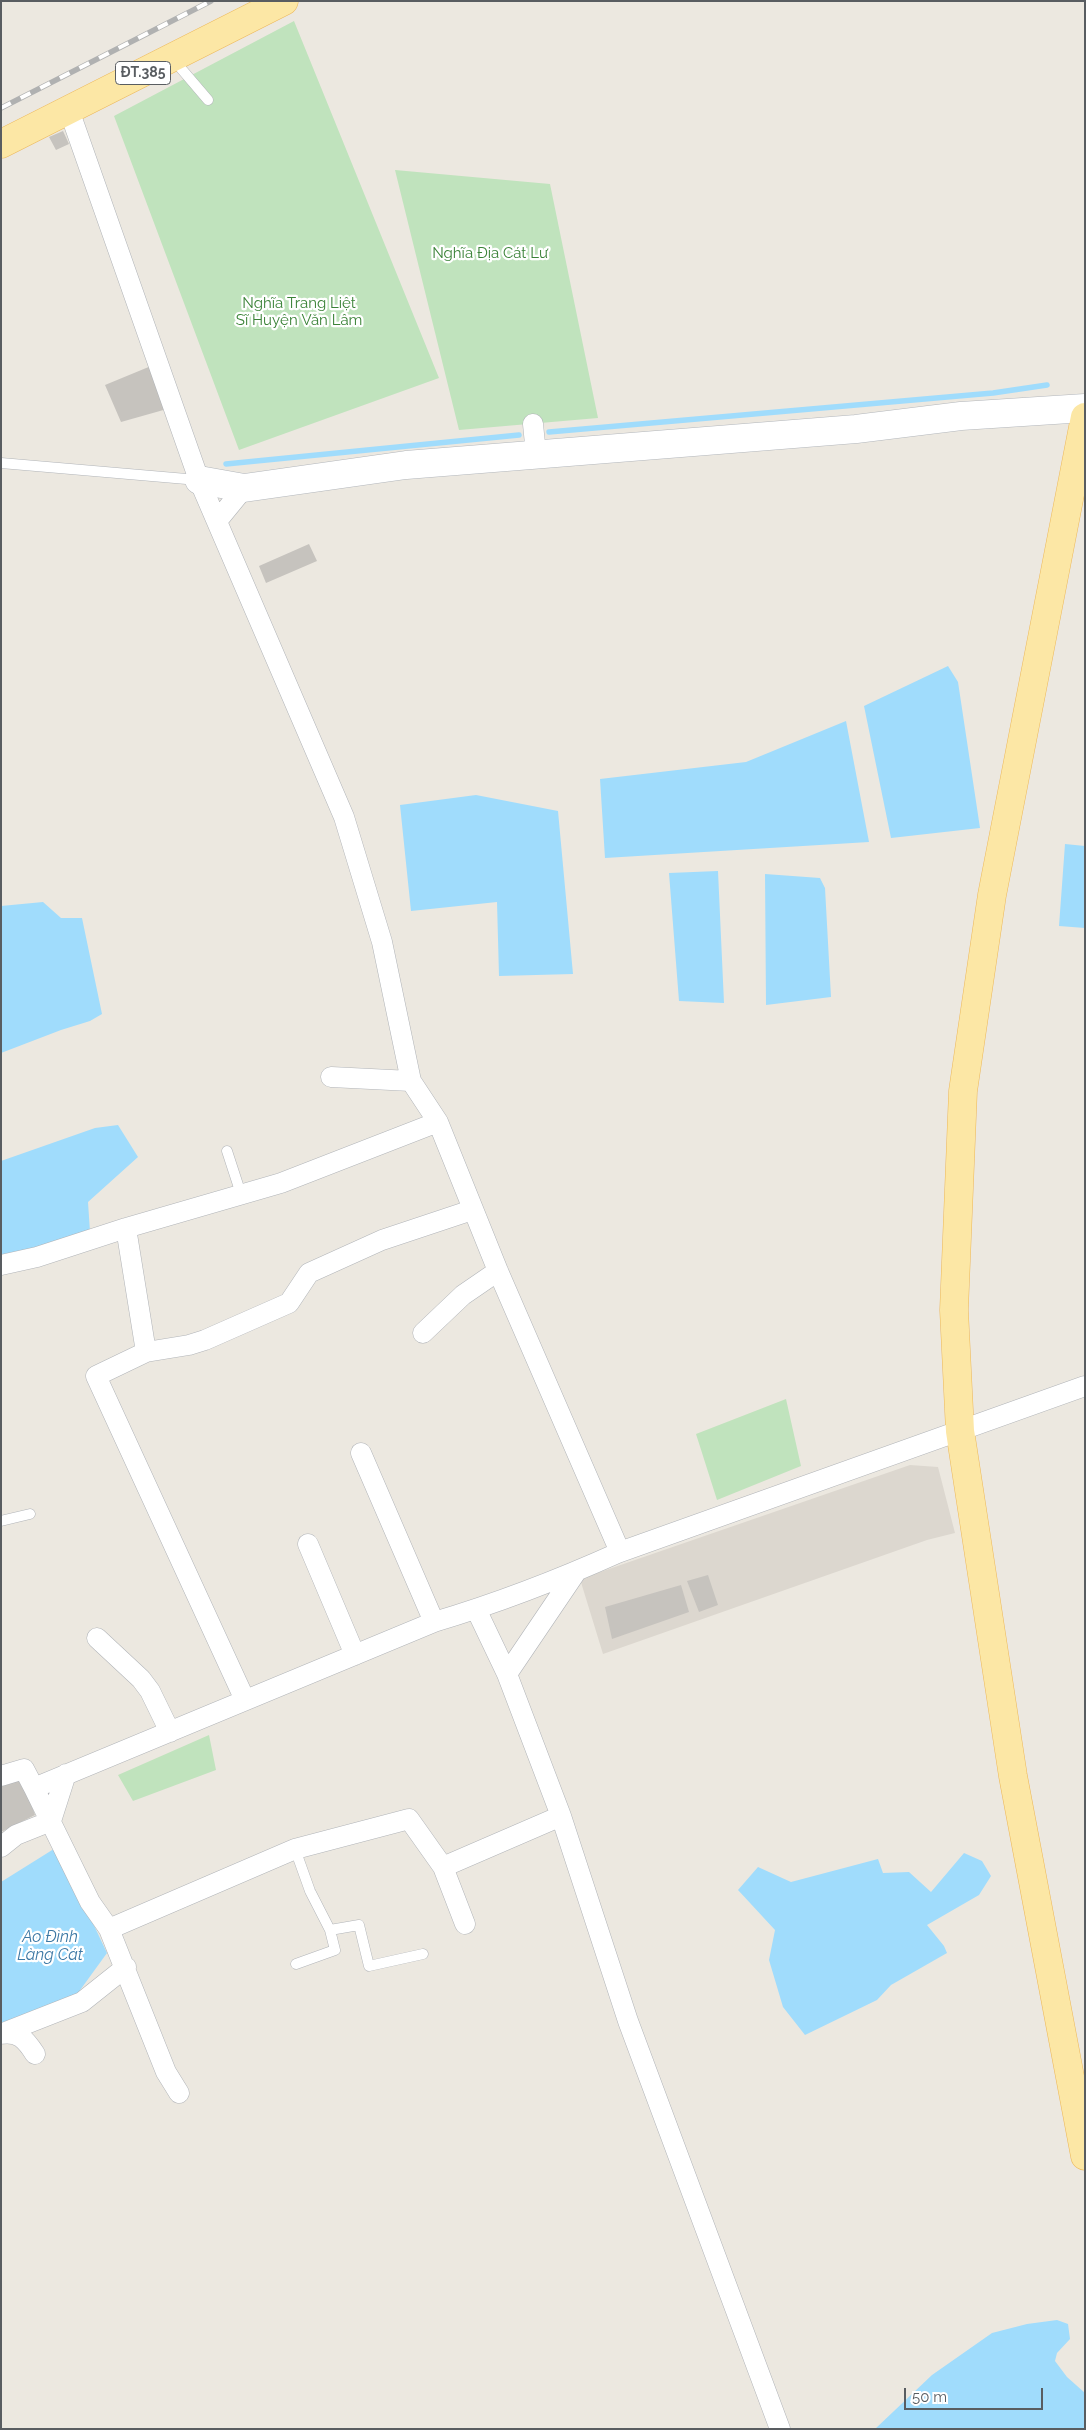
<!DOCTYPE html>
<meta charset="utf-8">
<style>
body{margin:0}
#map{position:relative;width:1086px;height:2430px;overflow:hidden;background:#ece8e0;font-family:Raleway,sans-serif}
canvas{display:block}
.frame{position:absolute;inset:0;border:2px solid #595d61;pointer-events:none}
.scale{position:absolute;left:904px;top:2388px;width:139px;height:22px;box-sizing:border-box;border:2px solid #595d61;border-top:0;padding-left:6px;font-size:15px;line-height:18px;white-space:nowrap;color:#595d61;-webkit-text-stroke:4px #fff;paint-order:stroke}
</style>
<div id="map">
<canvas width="1086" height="2430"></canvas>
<div class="frame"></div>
<div class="scale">50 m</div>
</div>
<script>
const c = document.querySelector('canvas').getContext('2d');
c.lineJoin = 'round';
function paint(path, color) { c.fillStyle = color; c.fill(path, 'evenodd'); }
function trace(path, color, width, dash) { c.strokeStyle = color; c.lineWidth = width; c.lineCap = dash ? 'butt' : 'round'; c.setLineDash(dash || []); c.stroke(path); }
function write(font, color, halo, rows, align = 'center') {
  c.font = font + ' Raleway,sans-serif'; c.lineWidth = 4.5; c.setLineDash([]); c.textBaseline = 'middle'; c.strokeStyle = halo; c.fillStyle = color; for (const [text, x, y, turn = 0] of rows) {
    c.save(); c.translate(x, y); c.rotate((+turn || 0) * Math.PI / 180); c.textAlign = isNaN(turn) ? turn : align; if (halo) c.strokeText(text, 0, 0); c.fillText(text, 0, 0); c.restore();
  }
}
paint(new Path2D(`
 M910,1465l28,2 17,66 -28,7 -324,114 -23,-75z`), '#dcd7cf');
paint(new Path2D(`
 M294,21l145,357 -200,72 -125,-334z
 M395,170l155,14 48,234 -139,12z
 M786,1399l15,67 -84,34 -21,-66z
 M209,1735l7,35 -83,31 -15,-26z`), '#c0e3bd');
paint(new Path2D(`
 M948,666l10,16 22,146 -89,10 -27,-132z
 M846,721l23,121 -264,16 -5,-79 146,-17z
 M476,795l82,16 15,163 -74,2 -2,-74 -86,9 -11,-106z
 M1065,844l20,2v82l-26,-2z
 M718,871l6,132 -45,-2 -10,-128z
 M765,874l55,4 5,10 6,109 -65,8z
 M43,902l18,16h21l20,96 -12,7 -29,9 -60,23v-147z
 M118,1125l20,32 -50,45 2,30 -89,25v-96l94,-33z
 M57,1847l50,106 -29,40 -77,37v-148z
 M964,1853l18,8 9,15 -12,19 -52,30 17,21 3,7 -56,32 -14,15 -72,35 -22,-28 -14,-47 6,-30 -37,-40 20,-23 33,15 87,-23 5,14 26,-1 22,20z
 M1057,2320l11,4 2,15 -13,14 -2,8 12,16 18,16v36h-210l57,-54 60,-42 35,-9z`), '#a0dcfc');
trace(new Path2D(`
 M549,432l444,-39 54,-8
 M226,464l293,-29`), '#a0dcfc', 5.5);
paint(new Path2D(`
 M63,131l6,13 -13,6 -7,-13z
 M151,366l16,43 -46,13 -16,-37z
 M309,544l8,17 -51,22 -7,-17z
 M708,1575l10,30 -19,7 -12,-31z
 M681,1585l8,27 -77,27 -7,-32z
 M22,1775l13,40 -34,17v-47z`), '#c6c3be');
const service = new Path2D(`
 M173,59l35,41
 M1,463l197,17
 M227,1151l14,43
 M1,1521l29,-7
 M295,1849l15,42 20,39 5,20 -39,14
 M330,1930l29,-5 10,41 54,-12`);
const minor = new Path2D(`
 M69,110l130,370 145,337 38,125 29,139 27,41 60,149 122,281
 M533,424l3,30
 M217,521l27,-33
 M331,1077l80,4
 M126,1228l20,124
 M1,1265l36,-8 89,-29 155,-45 157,-61
 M423,1333l40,-38 35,-24
 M361,1453l73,169
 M308,1544l47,111
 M476,1609l31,65 54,142 67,205 152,408
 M97,1638l44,41 9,12 20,41
 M507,1674l69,-102
 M245,1700l-149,-324 50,-24 43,-7 16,-5 84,-37 20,-30 73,-33 90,-30
 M1,1776l23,-7 10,19 400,-166c64,-19 126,-43 186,-70l465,-166
 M34,1788l56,114 19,27 57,143 13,21
 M1,1847l15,-12 35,-14 15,-47
 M443,1867l22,57
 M109,1929l186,-80 114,-30 34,48 118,-51
 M3,2033l79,-31 44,-35
 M1,2034c18,-3 25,6 34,20`);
const secondary = new Path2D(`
 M199,480l45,8 162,-23 450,-36 105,-13 124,-8`);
const primary = new Path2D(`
 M1,144l283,-143
 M1085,417l-93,478 -29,196 -9,219 6,121 53,345 72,380`);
trace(service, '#b1b4b8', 11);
trace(minor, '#b1b4b8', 21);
trace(secondary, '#b2b6bb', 29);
trace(primary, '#ecb759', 29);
trace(service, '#fff', 10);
trace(minor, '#fff', 20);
trace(secondary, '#fff', 28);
trace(primary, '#fce7a5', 28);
const rail = new Path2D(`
 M1,108l210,-107`);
trace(rail, '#b0b1b1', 5.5);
trace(rail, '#fff', 4, [11]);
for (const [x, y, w] of [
 [143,73,55]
]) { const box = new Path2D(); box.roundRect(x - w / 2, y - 11.5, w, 23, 4); c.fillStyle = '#fff'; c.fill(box); trace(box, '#595d61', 1); }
write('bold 14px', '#595d61', null, [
 ["ĐT.385",143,73]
]);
write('15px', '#3a8237', '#fff', [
 ["Nghĩa Địa Cát Lư",490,253],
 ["Nghĩa Trang Liệt",299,303],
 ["Sĩ Huyện Văn Lâm",299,320]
]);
write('italic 16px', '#3c78a4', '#fff', [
 ["Ao Đình",50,1937],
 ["Làng Cát",50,1955]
]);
</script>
